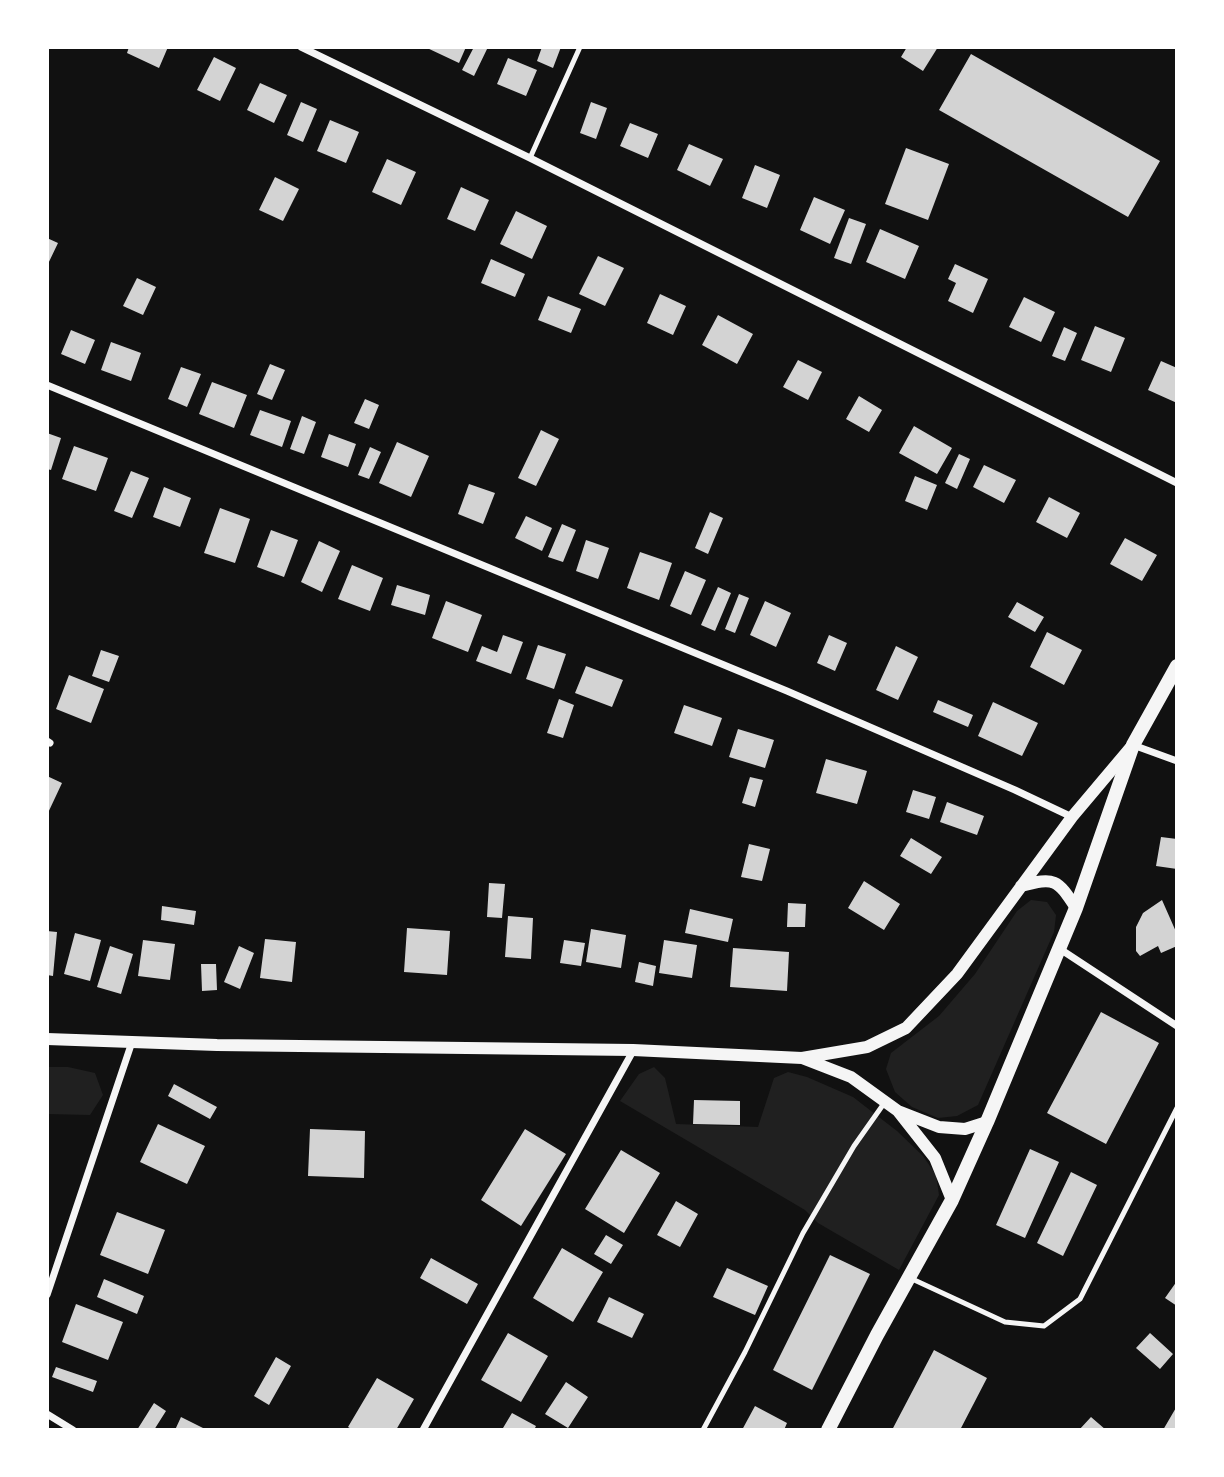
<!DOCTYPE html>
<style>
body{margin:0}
#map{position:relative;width:1224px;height:1477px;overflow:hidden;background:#111;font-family:"IBM Plex Serif",serif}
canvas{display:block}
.frame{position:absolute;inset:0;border:49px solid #fff;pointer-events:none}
</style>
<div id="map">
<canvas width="1224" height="1477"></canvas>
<div class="frame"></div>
</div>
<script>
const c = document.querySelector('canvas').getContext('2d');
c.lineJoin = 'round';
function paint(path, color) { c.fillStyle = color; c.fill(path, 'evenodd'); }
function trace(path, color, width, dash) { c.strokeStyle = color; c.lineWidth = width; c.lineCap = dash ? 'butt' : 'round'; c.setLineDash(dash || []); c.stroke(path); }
paint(new Path2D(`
 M1031,900l16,2 9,13 -2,17 -76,173 -21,11 -19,2 -26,-11 -17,-15 -9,-23 5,-16 48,-37 36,-42 42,-63z
 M47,1067h21l27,6 8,22 -13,20 -43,-1z
 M654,1067l11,11 11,46 82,3 16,-49 14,-6 19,5 46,20 44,34 26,25 13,19 3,20 -40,75 -81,-47 -13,-13 -185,-109 19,-27z`), '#202020');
paint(new Path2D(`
 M129,47h39l-9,21 -32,-15z
 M425,47h41l-7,16z
 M474,47h14l-14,29 -12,-6z
 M542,47h19l-8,21 -16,-7z
 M907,47h31l-15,24 -22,-14z
 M971,54l189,107 -32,56 -189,-107z
 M214,57l22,11 -16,33 -23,-11z
 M508,58l29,12 -11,26 -29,-12z
 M260,83l27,12 -13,28 -27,-13z
 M301,102l16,7 -14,33 -16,-7z
 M591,102l16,6 -11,31 -16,-6z
 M330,120l29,12 -13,31 -29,-12z
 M630,123l28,11 -10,24 -28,-12z
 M689,144l34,15 -13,27 -33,-16z
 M906,148l43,16 -21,56 -43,-16z
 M387,159l29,13 -15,33 -29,-13z
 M755,165l25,10 -13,33 -25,-10z
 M275,177l24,12 -16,32 -24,-11z
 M461,187l28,13 -14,31 -28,-12z
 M814,197l31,13 -15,34 -30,-14z
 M516,211l31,15 -15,33 -32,-15z
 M849,218l17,6 -15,40 -17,-6z
 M880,229l39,17 -14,33 -39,-17z
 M47,238l11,5 -11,23z
 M598,256l26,12 -19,38 -26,-12z
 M491,259l34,15 -10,23 -34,-14z
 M955,264l33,15 -15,34 -25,-12 8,-18 -8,-4z
 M137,278l19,9 -13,28 -20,-9z
 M660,294l26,12 -13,29 -26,-12z
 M548,296l33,13 -10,24 -33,-13z
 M1024,297l31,15 -14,30 -32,-15z
 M718,315l35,19 -16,30 -35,-19z
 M1095,326l30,12 -14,34 -30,-12z
 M1064,327l13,6 -12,28 -13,-5z
 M71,330l24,10 -10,24 -24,-10z
 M111,342l30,11 -10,28 -30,-11z
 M798,360l24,12 -14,28 -25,-13z
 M1161,361l16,7v35l-29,-13z
 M270,364l15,6 -13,30 -15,-6z
 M181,367l20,7 -14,33 -19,-8z
 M212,382l35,13 -13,33 -35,-14z
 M859,396l23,14 -13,22 -23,-13z
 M365,399l14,6 -10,24 -15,-6z
 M260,410l31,11 -9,26 -32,-12z
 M302,416l14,6 -12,32 -14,-5z
 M914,426l38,22 -15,26 -38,-21z
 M541,430l18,9 -23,47 -18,-8z
 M47,433l14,5 -10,32 -4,-1z
 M329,434l27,10 -8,23 -27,-10z
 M397,442l32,14 -18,41 -32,-14z
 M74,446l34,12 -12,33 -34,-12z
 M370,447l11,5 -12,27 -11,-4z
 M959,454l11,5 -13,30 -12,-6z
 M984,465l32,15 -12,23 -31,-16z
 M131,471l18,7 -17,40 -18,-7z
 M915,476l22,9 -10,25 -22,-9z
 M469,484l26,9 -12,31 -25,-10z
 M164,487l27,11 -11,29 -27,-10z
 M1049,497l31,16 -13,25 -31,-16z
 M220,508l30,11 -15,44 -31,-10z
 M710,512l13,6 -15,36 -13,-6z
 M526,516l26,12 -10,23 -27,-13z
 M562,524l14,6 -13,32 -15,-5z
 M271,530l27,10 -14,37 -27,-10z
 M1125,538l32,17 -15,26 -32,-17z
 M586,540l23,8 -11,31 -22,-8z
 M319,541l21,10 -18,41 -21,-10z
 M640,552l32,11 -13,37 -32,-12z
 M352,565l31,13 -13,33 -32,-12z
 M685,571l21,9 -15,35 -21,-9z
 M397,585l33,10 -5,20 -34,-10z
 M718,587l13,6 -16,38 -14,-6z
 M739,594l10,4 -14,35 -10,-4z
 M446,601l36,14 -14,37 -36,-14z
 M765,601l26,12 -15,34 -26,-12z
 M1017,602l27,15 -9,15 -27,-15z
 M1047,632l35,18 -18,35 -34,-18z
 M503,635l20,7 -12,32 -35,-13 6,-15 15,6z
 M829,635l18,8 -12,28 -18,-8z
 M538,645l28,9 -12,35 -28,-10z
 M896,646l22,11 -20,43 -22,-10z
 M101,650l18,6 -10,26 -17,-6z
 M586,666l37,14 -11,27 -37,-14z
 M69,675l35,14 -13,34 -35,-14z
 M559,699l15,6 -11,33 -16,-5z
 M938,700l35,15 -5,12 -35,-15z
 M993,702l45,21 -16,33 -44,-20z
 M684,705l38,13 -10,28 -38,-13z
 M738,729l36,11 -9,28 -36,-11z
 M826,759l41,12 -10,33 -41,-11z
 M47,776l15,7 -15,32z
 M750,777l13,3 -8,27 -13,-4z
 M913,790l23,7 -7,22 -23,-7z
 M947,802l37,14 -7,19 -37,-13z
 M1161,837l16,2v30l-21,-3z
 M911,838l31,19 -11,17 -31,-18z
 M749,844l21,5 -8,32 -21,-4z
 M864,881l36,23 -16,26 -36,-22z
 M489,883l16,1 -3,34 -15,-1z
 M1162,900l15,34v12l-16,7 -3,-7 -18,10 -4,-5v-24l7,-14z
 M788,903l18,1 -1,23h-18z
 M162,906l34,5 -2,14 -33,-5z
 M690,909l43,10 -5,23 -43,-9z
 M508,916l25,2 -2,41 -26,-2z
 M407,928l43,3 -3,44 -43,-3z
 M591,929l35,6 -5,33 -35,-6z
 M47,931l10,1 -4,44 -6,-1z
 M75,933l26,7 -11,41 -26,-7z
 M265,939l31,3 -4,40 -32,-4z
 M143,940l32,4 -5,36 -32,-4z
 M564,940l21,3 -4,23 -21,-3z
 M664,940l33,5 -5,33 -33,-5z
 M110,946l23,8 -12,40 -24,-7z
 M239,946l15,7 -14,36 -16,-7z
 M733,948l56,4 -2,39 -57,-4z
 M639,962l17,4 -3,20 -18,-4z
 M201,964h15l1,26 -15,1z
 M1101,1012l58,31 -53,101 -59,-31z
 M174,1084l43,23 -7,12 -42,-23z
 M694,1100l46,1v24l-47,-1z
 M158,1124l47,22 -18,38 -47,-22z
 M310,1129l55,2 -1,47 -56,-2z
 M525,1129l41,25 -45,72 -40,-26z
 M1030,1149l29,13 -34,76 -29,-13z
 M621,1150l39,23 -36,60 -39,-24z
 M1071,1172l26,13 -34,71 -26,-13z
 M676,1201l22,13 -18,33 -23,-12z
 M117,1212l48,18 -17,44 -48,-19z
 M606,1235l17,10 -12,19 -17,-10z
 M562,1248l41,24 -30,50 -40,-24z
 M830,1255l40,19 -58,116 -39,-20z
 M431,1258l47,26 -11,20 -47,-26z
 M727,1268l41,18 -13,29 -42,-18z
 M104,1279l40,17 -7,18 -40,-17z
 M1177,1281v25l-12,-8z
 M609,1297l35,17 -12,24 -35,-16z
 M76,1304l47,18 -15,38 -46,-18z
 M508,1333l40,23 -27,46 -40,-22z
 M1150,1333l23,21 -13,15 -24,-21z
 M934,1350l53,28 -27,52h-68z
 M276,1357l15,9 -22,39 -15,-9z
 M56,1367l41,14 -4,11 -41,-15z
 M377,1378l37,21 -18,31h-43l-5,-3z
 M566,1382l22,15 -20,31 -23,-14z
 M154,1403l12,8 -12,19h-17z
 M755,1406l32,17 -3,7h-42z
 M1177,1406v24h-14z
 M512,1413l24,13 -2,4h-28l-3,-2z
 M181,1417l26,13h-32z
 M1091,1417l15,13h-27z`), '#d3d3d3');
trace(new Path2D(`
 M530,158l50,-111
 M910,1278l95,44 39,4 36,-27 97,-191
 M703,1430l42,-78 58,-119 51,-87 31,-44`), '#f5f5f5', 5);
trace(new Path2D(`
 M301,47l229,111 647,325
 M47,385l740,306 228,99 57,27
 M47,741l3,2
 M1133,745l44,16
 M1060,949l117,77
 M47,1295l85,-253
 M47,1414l26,16
 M423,1430l210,-379`), '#f5f5f5', 7);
trace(new Path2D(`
 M1021,886c34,-9 36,-7 55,22
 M47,1039l170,6 416,5 169,8 65,-11 39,-19 51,-54 115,-157 59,-70
 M802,1058l49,19 47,34 41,16 26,2 22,-7
 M898,1111l37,47 17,42`), '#f5f5f5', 12);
trace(new Path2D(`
 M828,1430l49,-95 75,-135 35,-78 89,-214 57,-163 44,-79`), '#f5f5f5', 14);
</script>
